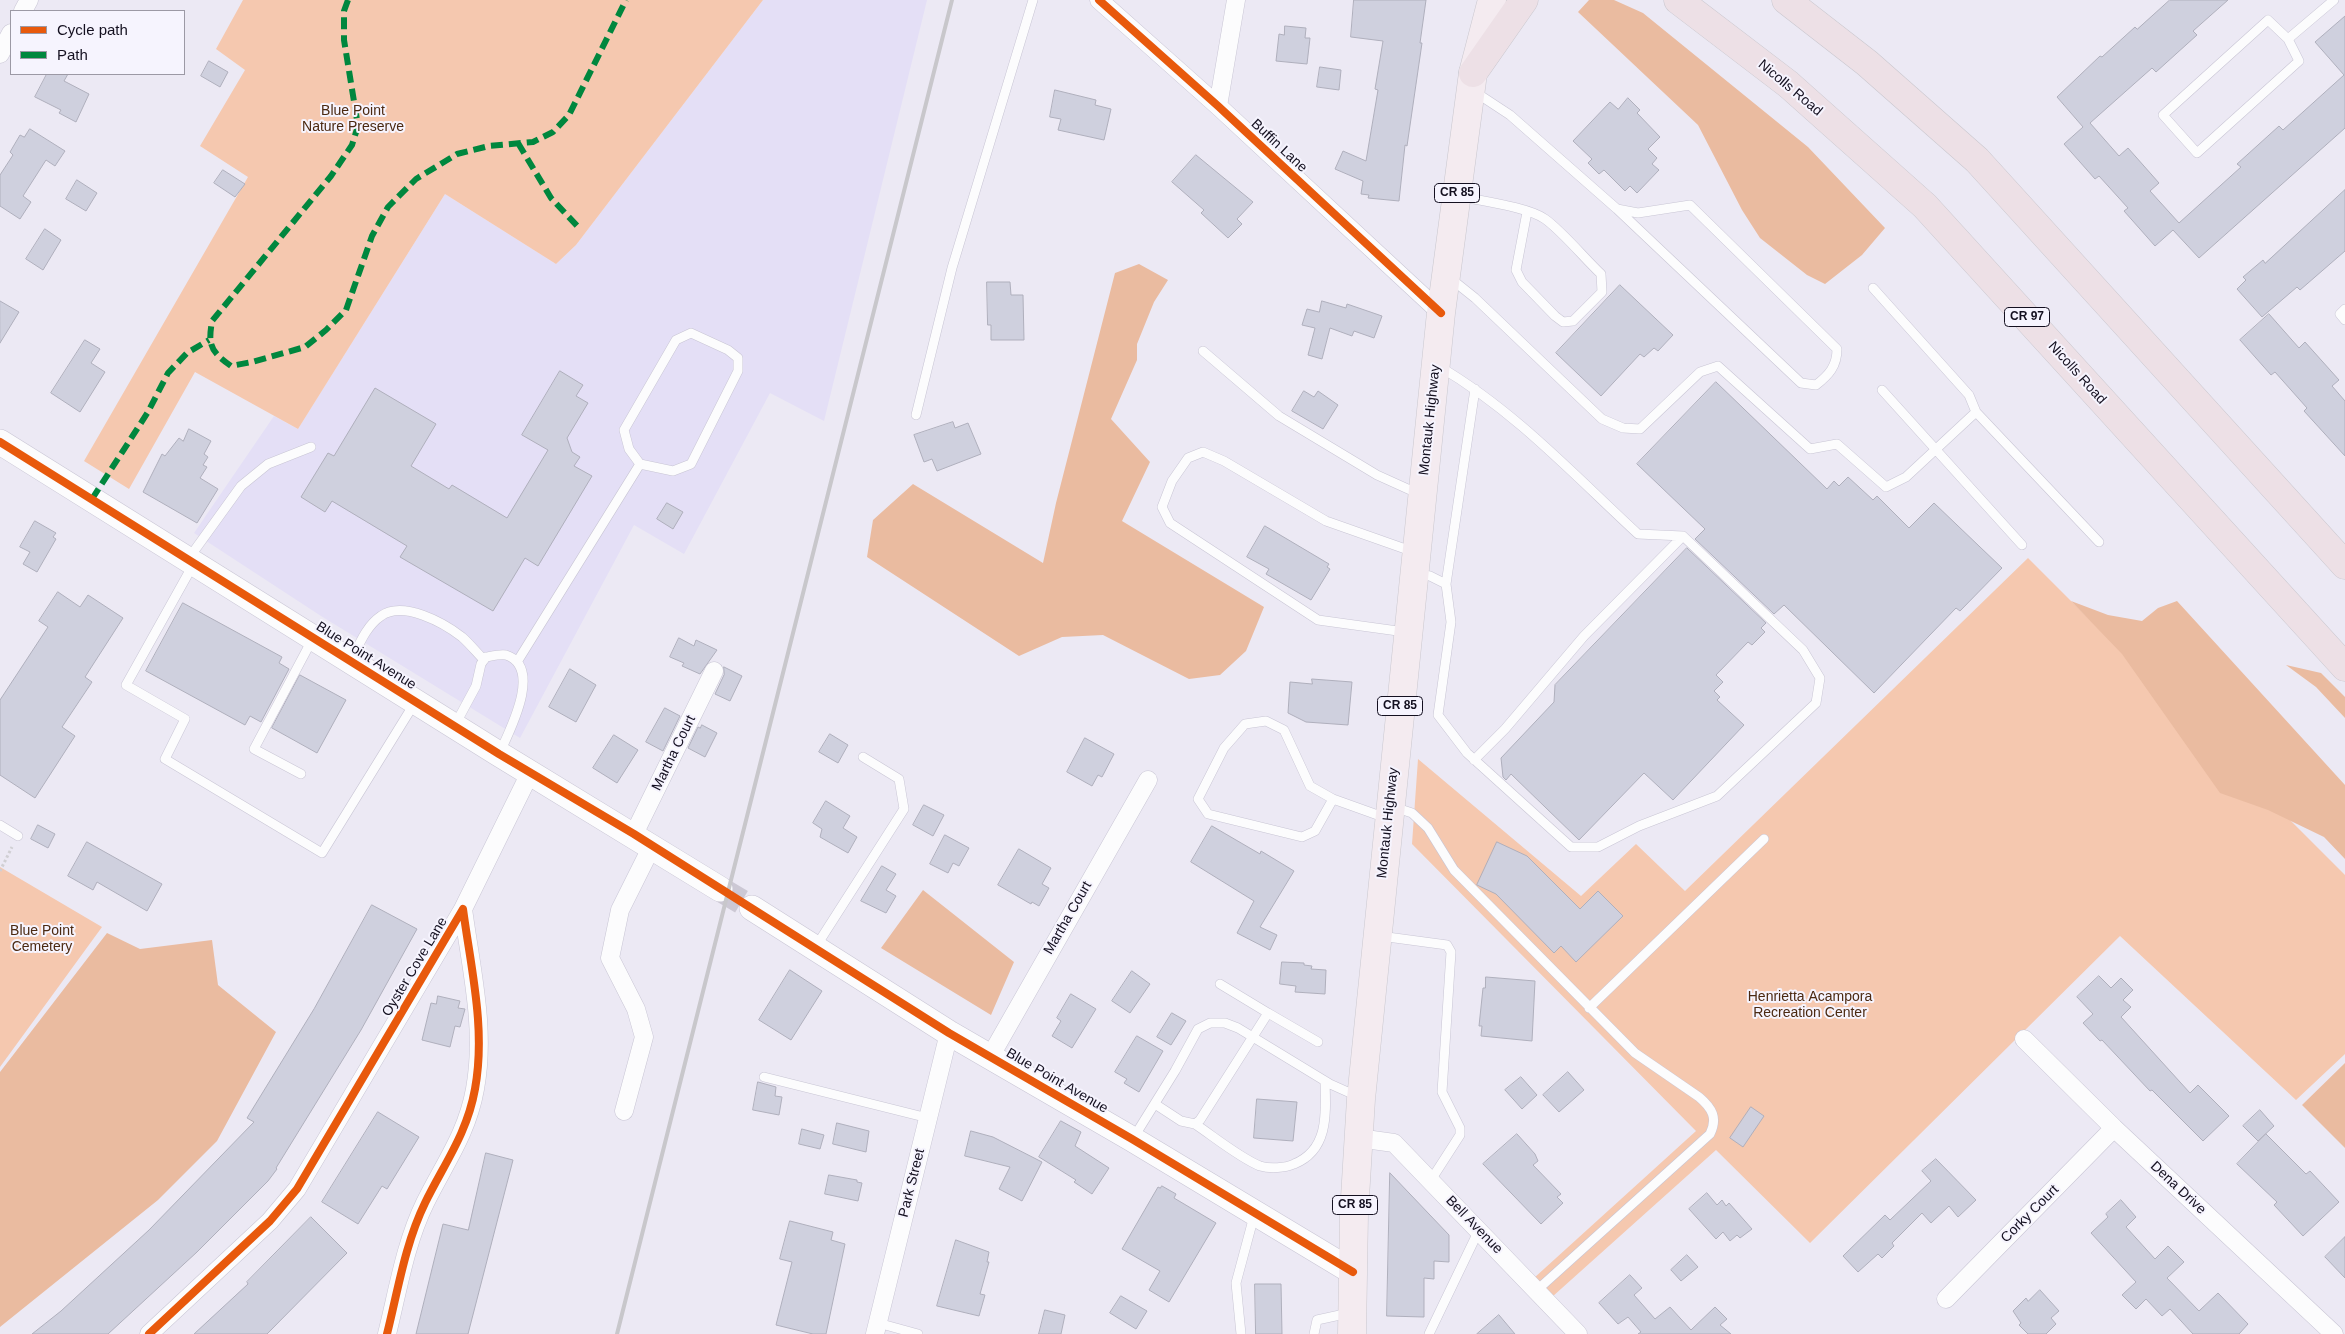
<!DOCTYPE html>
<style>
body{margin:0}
#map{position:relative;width:2345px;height:1334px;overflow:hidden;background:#ece9f4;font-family:Arial,sans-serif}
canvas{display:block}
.legend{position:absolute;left:10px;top:10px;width:175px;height:65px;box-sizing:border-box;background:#f6f4fe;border:1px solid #9c99a5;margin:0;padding:6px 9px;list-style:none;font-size:15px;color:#141020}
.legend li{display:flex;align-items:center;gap:10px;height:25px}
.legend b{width:25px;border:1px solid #9c99a5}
</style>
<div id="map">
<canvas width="2345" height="1334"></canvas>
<ul class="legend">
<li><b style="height:6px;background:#e8590c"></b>Cycle path</li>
<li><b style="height:6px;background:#00873e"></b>Path</li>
</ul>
</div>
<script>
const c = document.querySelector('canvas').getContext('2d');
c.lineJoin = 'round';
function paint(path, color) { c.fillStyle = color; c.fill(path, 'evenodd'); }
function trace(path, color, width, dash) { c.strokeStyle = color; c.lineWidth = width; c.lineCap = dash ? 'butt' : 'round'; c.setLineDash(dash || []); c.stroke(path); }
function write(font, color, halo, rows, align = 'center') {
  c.font = font + ' Arial,sans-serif'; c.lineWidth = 4; c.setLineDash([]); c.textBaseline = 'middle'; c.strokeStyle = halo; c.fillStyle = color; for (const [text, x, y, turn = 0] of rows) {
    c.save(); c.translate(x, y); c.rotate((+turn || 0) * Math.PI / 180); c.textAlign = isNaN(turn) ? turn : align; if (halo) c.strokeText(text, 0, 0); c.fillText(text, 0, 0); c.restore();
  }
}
paint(new Path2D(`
 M763,0h164l-103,421 -54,-28 -86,161 -50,-29 -114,213 -199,-122 -127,-83 80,-117 24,13 147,-235 111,70 20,-19z`), '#e4dff6');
paint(new Path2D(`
 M243,0h520l-187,245 -20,19 -111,-70 -147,235 -103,-57 -66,117 -45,-28 164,-284 -48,-31 45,-76 -29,-21z
 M2028,558l317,317v179l-49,46 -176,-164 -310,307 -94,-93 -164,147 -18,-19 162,-147 -284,-287 6,-85 163,137 55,-52 49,47z
 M0,867l102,60 -102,140z`), '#f5c8af');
paint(new Path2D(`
 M1589,0h25l29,13 165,134 77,81 -23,27 -37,29 -18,-9 -47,-37 -18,-28 -44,-85 -120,-113z
 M1139,264l29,16 -14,22 -17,42v16l-26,59 39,43 -28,59 142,86 -18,44 -26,24 -31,4 -86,-44 -41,2 -43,19 -152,-99 6,-37 40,-36 130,79 13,-60 59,-230z
 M2071,601l37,14 34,6 16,-13 19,-7 168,184v74l-21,-22 -56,-27 -48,-17 -98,-139z
 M2286,665l35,8 24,24v21l-29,-31z
 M923,890l91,72 -23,53 -110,-67z
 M107,933l33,16 72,-9 6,45 58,47 -59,109 -59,59 -158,127v-255z
 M2345,1063v85l-43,-43z`), '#eabba0');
const building = new Path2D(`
 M1354,0h72l-6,43h2l-15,103 -2,-1 -6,56 -31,-3 1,-3 -8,-1 2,-13 -28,-12 8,-18 23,10 12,-71 -3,-1 8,-48 -32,-4z
 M2170,0h58l-35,31 4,4 -41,37 -4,-4 -62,55 29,33 9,-8 31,35 -9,8 29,32 62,-56 -4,-3 42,-38 4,4 61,-55 -29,-33 30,-26v112l-146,130 -26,-28 -18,16 -31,-35 4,-3 -29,-32 -4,3 -31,-35 19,-17 -26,-30 43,-41 2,1 33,-30 2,2z
 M1285,26l21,2 -1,10h5l-3,26 -31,-3 3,-27 5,1z
 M209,61l19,11 -8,15 -19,-11z
 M1320,67l21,3 -2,20 -22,-3z
 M47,74h21l-4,7 25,13 -13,28 -17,-9 2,-3 -26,-13z
 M1055,90l41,10 -1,5 16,4 -7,31 -46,-10 3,-11 -11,-2z
 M1628,98l12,12 -3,3 23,24 -12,12 9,9 -5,6 7,6 -22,23 -7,-7 -5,5 -21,-21 -5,4 -11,-11 4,-4 -19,-18 37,-39 8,7z
 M30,129l35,22 -10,15 -9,-6 -23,36 8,6 -11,17 -20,-13v-31l13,-20 -3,-3 10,-17 4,2z
 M1196,155l57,47 -16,17 5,5 -14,14 -27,-25 3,-3 -32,-28z
 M223,170l22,14 -10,13 -21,-14z
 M77,180l20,13 -11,18 -20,-12z
 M2345,190v61l-45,39 -3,-3 -35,30 -25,-28 9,-9 -3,-3 20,-17 2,3z
 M45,229l16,11 -18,30 -17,-11z
 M987,282h23l1,13h12l1,45h-33v-15h-3z
 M1620,285l53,50 -15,16 -4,-3 -10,9 -4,-3 -39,42 -45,-43z
 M0,301l19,11 -19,31z
 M1322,301l24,7 1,-4 35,12 -8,22 -20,-7 -2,5 -22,-8 -8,31 -14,-4 7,-27 -13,-3 5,-16 12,3z
 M2269,314l30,34 6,-6 34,38 -7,6 13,15v55l-41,-45 3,-3 -32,-36 -4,3 -31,-35z
 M85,340l15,9 -9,14 14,9 -25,40 -29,-19z
 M560,371l23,14 -7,11 12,7 -21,35 5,14 8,5 -6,9 18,10 -54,90 -13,-8 -32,53 -93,-54 7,-11 -75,-45 -7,11 -24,-15 27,-44 6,3 41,-68 61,36 -25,42 38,23 3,-4 55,33 41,-68 -26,-15z
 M1716,382l111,107 7,-8 5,5 9,-9 25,23 4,-4 32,32 25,-25 68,65 -42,43 -4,-3 -82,85 -90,-88 -10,9 -79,-75 10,-10 -68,-65z
 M1304,391l10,6 4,-6 20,14 -15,24 -31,-18z
 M953,422l2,6 13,-5 13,31 -44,17 -5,-12 -8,3 -10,-27z
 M189,429l22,12 -7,13 4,3 -5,8 4,2 -7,11 18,11 -21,34 -54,-31 19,-38 3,2 14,-18 4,3z
 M667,503l16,9 -10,17 -16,-10z
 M35,521l21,12 -3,4 3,2 -19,33 -14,-8 7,-12 -10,-5z
 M1265,526l64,38 -2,3 3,2 -19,31 -45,-26 3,-5 -22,-12z
 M1687,548l79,75 -5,5 4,4 -13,13 -4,-3 -32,33 7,7 -9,9 6,6 -3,3 27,25 -71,75 -29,-27 -65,67 -68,-66 -5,6 -3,-3 -2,-19 53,-56 1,-17z
 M58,592l22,15 8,-12 35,23 -38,59 7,5 -30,45 13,9 -40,62 -35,-23v-75l48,-73 -9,-6z
 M183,603l99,54 -3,6 10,6 -28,53 -11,-6 -5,9 -99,-54z
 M679,638l15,8 2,-6 21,10 -17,24 -18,-8 2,-3 -14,-6z
 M724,667l18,9 -12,25 -15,-7 9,-19z
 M570,669l26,16 -20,37 -27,-15z
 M300,675l46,25 -29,53 -45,-25z
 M1312,679l40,3 -4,43 -42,-3 -18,-9 2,-31 22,2z
 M665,708l15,8 -17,35 -17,-9z
 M702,725l15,8 -12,24 -17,-9 10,-21 2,1z
 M830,734l18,11 -10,18 -19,-11z
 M614,735l24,15 -21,33 -24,-15z
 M1085,738l29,16 -12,23 -4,-2 -6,11 -25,-14z
 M826,801l24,15 -7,12 14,9 -9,16 -28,-16 2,-8 -9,-6z
 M924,805l20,10 -11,21 -20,-11z
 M38,825l17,9 -7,14 -17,-9z
 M1212,826l48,28 1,-3 33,20 -34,56 17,8 -7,15 -33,-17 17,-32 -63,-39z
 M945,835l24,13 -10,18 -6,-3 -5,10 -18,-9z
 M87,842l75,42 -15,27 -50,-29 -4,8 -25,-14z
 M1497,842l30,14 53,53 18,-18 25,25 -47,46 -15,-16 -7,7 -58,-59 -19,-9z
 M1019,849l32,19 -9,16 7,4 -10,18 -7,-4 -1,2 -33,-19z
 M882,866l14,8 -10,16 10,6 -10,17 -25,-12z
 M372,905l45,24 -56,101 -85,138 1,1 -9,12 -71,71 -89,82h-76l29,-23 88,-81 105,-108 -7,-4 67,-109z
 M1282,962l22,1v2l8,1 -1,3 15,1 -1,24 -30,-2 1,-6 -16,-2z
 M790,970l32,21 -31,49 -32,-20z
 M1132,971l18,13 -20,29 -18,-12z
 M2099,976l12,12 10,-10 12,12 -10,10 8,7 -10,10 69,76 8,-8 31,31 -26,25 -51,-51 -2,1 -48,-51 -2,1 -17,-18 10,-9 -16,-17z
 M1486,977l49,4 -3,60 -51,-5 1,-10h-3l4,-38h2z
 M1071,994l25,15 -24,39 -20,-12 9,-15 -4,-3z
 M438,996l22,5 -2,7 7,1 -5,18 -5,-1 -5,21 -28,-7 9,-37 5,1z
 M1172,1013l14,8 -15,24 -14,-8z
 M1137,1036l26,15 -24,41 -15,-9 3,-4 -12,-7z
 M1568,1072l16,18 -25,22 -16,-17z
 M1521,1077l16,18 -15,14 -17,-19z
 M758,1082l18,5 -1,9 7,1 -3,18 -26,-5z
 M1257,1099l40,3 -4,39 -39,-3z
 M1751,1107l13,9 -21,31 -13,-9z
 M2260,1110l14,16 -16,15 -15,-15z
 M378,1112l41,25 -32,52 -5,-3 -24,38 -36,-22z
 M1061,1121l20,11 -6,14 34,22 -17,26 -18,-12 2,-2 -37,-23z
 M837,1123l32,8 -3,21 -33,-8z
 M802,1129l22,6 -4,14 -21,-5z
 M971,1131l22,6 49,25 -20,39 -23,-12 11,-22 -45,-11z
 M1517,1134l18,20 3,7 -5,4 28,29 -4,3 6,6 -22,21 -58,-60z
 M2266,1134l40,40 4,-3 29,31 -36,34 -29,-31 3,-3 -40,-38z
 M486,1153l27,7 -45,174h-52l27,-110 25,6z
 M1936,1159l40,41 -18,17 -9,-11 -18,17 -9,-10 -30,30 2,3 -12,12 -4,-4 -20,18 -15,-16 42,-41 5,5 41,-39 -9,-10z
 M1390,1173l59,62v27l-15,-1v18l-10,-1v39l-37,-1z
 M829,1175l28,5v2l5,1 -4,18 -33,-7z
 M1162,1186l14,8 -2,4 42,25 -47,79 -20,-12 11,-19 -38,-22 36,-62 2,1z
 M1707,1193l10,12 5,-5 4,6 3,-3 23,26 -12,9 -3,-3 -7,6 -7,-9 -7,7 -27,-30z
 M2121,1200l15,17 -10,10 29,32 13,-13 16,16 -17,16 32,33 19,-18 30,31 -9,10h-46l-23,-25 -8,7 -16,-17 -10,10 -14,-14 14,-13 -45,-49 17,-16 -2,-3z
 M311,1217l36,36 -80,81h-73l54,-50 -1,-2z
 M790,1221l43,11 -2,8 14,4 -19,90h-13l-37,-9 16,-63 -12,-3z
 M2345,1237v41l-20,-21z
 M956,1240l33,12 -2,10h2l-9,32 5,1 -6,21 -42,-10z
 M1687,1255l11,12 -17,14 -10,-11z
 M1630,1275l12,13 -8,7 21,24 15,-12 21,23 24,-23 12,12 -7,6 11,9h-93l3,-2 -13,-15 -10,7 -19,-21z
 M1255,1284h26l1,50h-26z
 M2040,1290l19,21 -8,7 5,6 -10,10h-18l-9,-9 2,-2 -8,-12 13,-13 2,3z
 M1121,1296l26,15 -11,18 -26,-16z
 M1045,1310l20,5 -4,19h-22z
 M1499,1315l16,19h-38z`);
paint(building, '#cfd0de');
trace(building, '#afafbc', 1);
trace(new Path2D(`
 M720,889l32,19`), '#ccc8d4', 25, [25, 12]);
const lane = new Path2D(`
 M2268,20l20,19 11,22 -102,92 -34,-38z
 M2288,39l46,-39
 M1475,92l35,23 107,94 184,174 15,2c13,-10 21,-19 21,-36l-147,-144 -52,8 -21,-4
 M1459,196c22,5 69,11 86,23 17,12 40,40 56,55l1,18 -29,29 -10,1 -8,-6 -33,-34 -6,-12 11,-58
 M1450,278l25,20 127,121 21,9 17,1 60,-57 18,-6 92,83 27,-5 49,43 20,-10 70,-65 -7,-17 -96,-107
 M2345,309l-5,5 5,6
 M1203,351l76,65 98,59 42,19
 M1440,367c75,44 135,109 198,167l45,2 120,114 17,28 -4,25 -99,93 -78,30 -41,21h-27l-104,-94 -29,-38 13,-93 -5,-38 29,-195
 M1882,390l140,155
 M1976,412l123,130
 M916,415l36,-147 81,-268
 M189,558l52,-72 27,-22 43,-17
 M193,565l-67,120 59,34 -20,40 157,94 92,-149
 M1418,574l12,2 16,8
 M1405,632l-87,-12 -148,-97 -8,-16 10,-26 16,-23 15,-6 21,9 102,60 88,31
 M351,661c8,-16 15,-35 30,-45 22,-16 63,7 81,21 8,7 15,16 22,23
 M517,662l123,-198 33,7 18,-7 47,-93v-13l-10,-8 -37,-17 -15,7 -52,90 5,19 11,15
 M455,725l21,-39 5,-22 5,-7c6,-1 14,-3 20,-2 37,12 4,75 -6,97
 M1474,760l31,-31 79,-93 99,-100
 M301,774l-47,-25 58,-109
 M1333,799l-18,32 -13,6 -94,-23 -10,-15 26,-51 21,-24 21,-3 18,9 26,56 23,13 53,19
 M1394,807l18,6 16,15 26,42 181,183 64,44c13,11 19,21 11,37l-174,157
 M0,825l18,11
 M1380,936l67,9 4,7 -9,140 18,36v7l-29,45
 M815,948l89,-139 -5,-30 -36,-22
 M1220,984l48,29
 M1589,1008l175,-169
 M764,1077l164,41
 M1155,1104l26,17 14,3 5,-4 68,-107 50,29
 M1195,1124c18,12 45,34 65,42 10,3 25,2 34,-2 35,-14 32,-51 31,-83
 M1134,1137l41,-66 23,-42 12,-6h15l13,5 92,56 29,13
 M878,1323l40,11
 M1241,1334l-5,-51 18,-67
 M1314,1334l3,-14 32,-7
 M1429,1334l50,-104`);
const street = new Path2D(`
 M1099,0l119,106 223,207
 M23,11l6,-11
 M0,54l11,-21
 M1218,106l18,-106
 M634,834l80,-163
 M463,909l67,-136
 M2024,1039l90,89 220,206
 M990,1057l158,-277
 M624,1111l20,-74 -8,-28 -26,-51 10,-48 32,-64
 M1358,1138l36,5 184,191
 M1946,1299l168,-171
 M149,1334l121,-113 27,-32 166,-280c8,60 23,120 12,180 -8,45 -31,75 -50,114 -20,41 -27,87 -38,131
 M875,1334l74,-301`);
const secondary = new Path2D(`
 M0,442l499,312 221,135
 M752,908l197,125 183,106 221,133`);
const primary = new Path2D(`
 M1352,1334l2,-120 7,-115 80,-786 32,-240 19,-73`);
const highway = new Path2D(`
 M1678,0l110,84 137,122 420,461
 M1786,0l81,63 110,97 368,405
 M1473,73l51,-73`);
trace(lane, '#c8c5d4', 10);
trace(street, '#c8c5d4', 19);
trace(secondary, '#c8c5d4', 26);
trace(primary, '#c9c7ce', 29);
trace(highway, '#c9c7ce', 29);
trace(new Path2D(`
 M0,871l12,-24`), '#d0cfd3', 3, [2.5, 2.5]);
trace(lane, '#fcfcfd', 9);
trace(street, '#fcfcfd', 18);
trace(secondary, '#fcfcfd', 25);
trace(primary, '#f4ebf0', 28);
trace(highway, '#ede0e6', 28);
trace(new Path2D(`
 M617,1334l335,-1334`), '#c8c7cb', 4);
trace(new Path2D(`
 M348,0l-4,11v29l14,86 -6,19 -21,31 -119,145c-4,24 -2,30 19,45l21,-4 53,-15 21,-17 20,-20 26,-74 16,-29 28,-28 41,-25 32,-8 44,-4 20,-10 16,-17 57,-115
 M518,143l33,55 30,32
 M92,499l56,-87 20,-39 19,-20 22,-13`), '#00873e', 6, [12, 6]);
trace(new Path2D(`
 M1099,0l119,106 223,207
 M0,442l499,312 135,80 315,199 183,106 221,133
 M149,1334l121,-113 27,-32 166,-280c8,60 23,120 12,180 -8,45 -31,75 -50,114 -20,41 -27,87 -38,131`), '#e8590c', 8);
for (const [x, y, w] of [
 [1457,193,45],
 [2027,317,45],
 [1400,706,45],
 [1355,1205,45]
]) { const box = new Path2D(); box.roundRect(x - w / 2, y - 9.5, w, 19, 4); c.fillStyle = '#f6f4fe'; c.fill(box); trace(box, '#141020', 1); }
write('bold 12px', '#141020', null, [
 ["CR 85",1457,193],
 ["CR 97",2027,317],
 ["CR 85",1400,706],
 ["CR 85",1355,1205]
]);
write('14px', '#141020', '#f6f4fe', [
 ["Nicolls Road",1790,88,40],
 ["Buffin Lane",1279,146,43],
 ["Nicolls Road",2077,373,48],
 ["Montauk Highway",1430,420,-84],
 ["Blue Point Avenue",366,656,32],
 ["Martha Court",674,753,-64],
 ["Montauk Highway",1388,823,-84],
 ["Martha Court",1068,918,-60],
 ["Oyster Cove Lane",415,967,-59],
 ["Blue Point Avenue",1057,1081,30],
 ["Park Street",912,1183,-76],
 ["Dena Drive",2178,1188,43],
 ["Corky Court",2030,1214,-45],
 ["Bell Avenue",1474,1225,46]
]);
write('14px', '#4b2911', '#f6f4fe', [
 ["Blue Point",353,111],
 ["Nature Preserve",353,127],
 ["Blue Point",42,931],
 ["Cemetery",42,947],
 ["Henrietta Acampora",1810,997],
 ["Recreation Center",1810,1013]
]);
</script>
